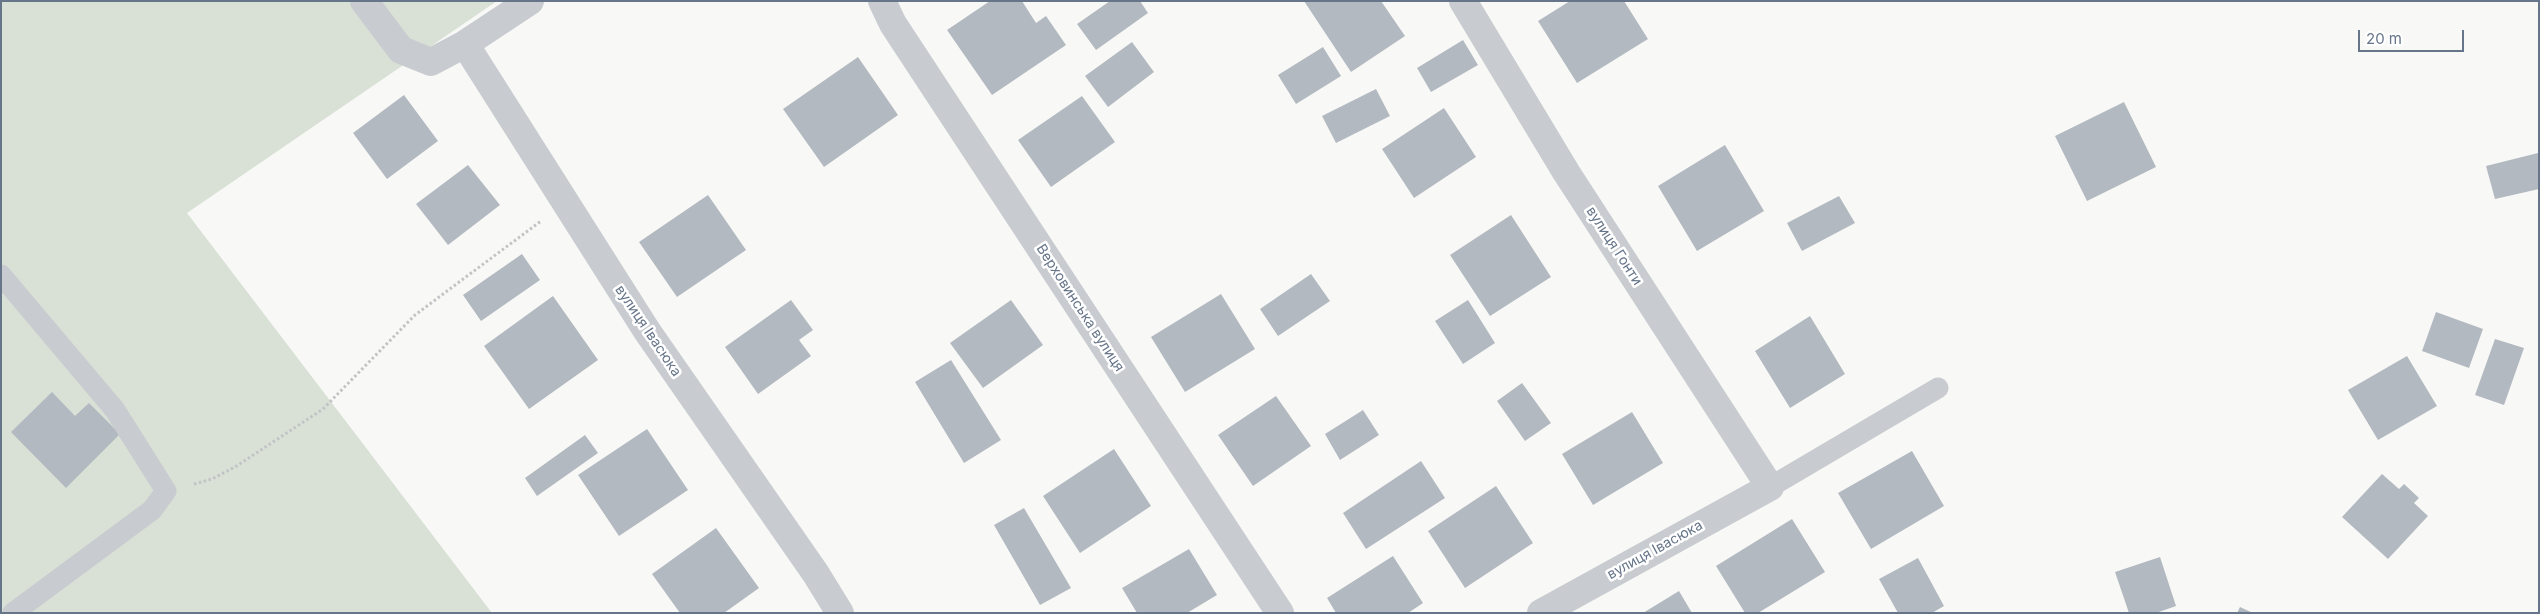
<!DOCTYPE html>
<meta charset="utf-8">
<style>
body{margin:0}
#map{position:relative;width:2540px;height:614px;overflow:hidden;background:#f8f9f6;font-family:Inter,sans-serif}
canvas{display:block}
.frame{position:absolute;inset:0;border:2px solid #667589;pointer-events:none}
.scale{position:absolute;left:2358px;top:30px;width:106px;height:22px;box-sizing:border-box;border:2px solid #667589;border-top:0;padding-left:6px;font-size:15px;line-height:18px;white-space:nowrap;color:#667589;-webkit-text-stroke:4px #fff;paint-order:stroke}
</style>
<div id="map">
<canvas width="2540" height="614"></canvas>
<div class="frame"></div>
<div class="scale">20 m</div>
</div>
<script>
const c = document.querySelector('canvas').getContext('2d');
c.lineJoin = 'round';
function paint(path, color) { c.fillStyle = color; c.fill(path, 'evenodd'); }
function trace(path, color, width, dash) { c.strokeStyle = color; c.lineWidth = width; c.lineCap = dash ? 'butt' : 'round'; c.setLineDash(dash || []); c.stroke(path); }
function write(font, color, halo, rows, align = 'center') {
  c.font = font + ' Inter,sans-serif'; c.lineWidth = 5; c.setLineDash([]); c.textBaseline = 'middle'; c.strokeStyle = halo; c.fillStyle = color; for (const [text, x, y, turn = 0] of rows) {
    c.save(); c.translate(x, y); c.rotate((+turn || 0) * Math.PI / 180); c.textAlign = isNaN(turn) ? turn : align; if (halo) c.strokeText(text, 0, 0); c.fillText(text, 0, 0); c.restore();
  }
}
paint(new Path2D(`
 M1,1h496l-310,212 305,400h-491z`), '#d9e1d6');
paint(new Path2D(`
 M990,1h32l14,22 10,-7 20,29 -74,50 -45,-65z
 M1110,1h30l8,12 -52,37 -19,-26z
 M1304,1h77l24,35 -54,36z
 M1570,1h54l24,38 -71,44 -39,-62z
 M1463,40l15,25 -47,27 -14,-24z
 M1132,42l22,30 -46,35 -23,-31z
 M1323,47l18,29 -45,28 -18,-29z
 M858,57l40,58 -74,52 -41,-58z
 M1376,89l14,27 -54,27 -14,-27z
 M404,95l34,46 -51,38 -34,-46z
 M1082,96l33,46 -64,45 -33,-47z
 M2124,102l32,65 -69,34 -32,-65z
 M1444,108l32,49 -62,41 -32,-49z
 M1725,145l39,66 -67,40 -39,-65z
 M2538,153l1,36 -44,10 -9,-33z
 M468,165l32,40 -52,40 -32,-41z
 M708,195l38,55 -69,47 -38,-55z
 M1839,196l16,27 -53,28 -15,-28z
 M1511,215l40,62 -61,39 -40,-61z
 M522,254l18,26 -59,41 -18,-26z
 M1311,274l19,27 -52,35 -18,-27z
 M1221,294l34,55 -70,43 -34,-55z
 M553,296l45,64 -69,49 -45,-63z
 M791,300l22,30 -14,10 12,16 -53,38 -33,-47z
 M1011,300l32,45 -60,43 -33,-45z
 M1468,300l27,43 -32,21 -28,-43z
 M2436,312l47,17 -14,39 -47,-17z
 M1810,316l35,58 -55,34 -35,-57z
 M2495,339l29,9 -20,57 -29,-10z
 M2407,356l30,50 -59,34 -30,-50z
 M951,360l50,80 -37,23 -49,-81z
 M1522,383l29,40 -26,18 -28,-40z
 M52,392l23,24 14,-13 31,31 -54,54 -55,-56z
 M1276,396l35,50 -58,40 -35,-51z
 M1363,410l16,25 -39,25 -15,-26z
 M1632,412l31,51 -70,42 -31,-51z
 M647,429l41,61 -69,46 -41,-61z
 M585,435l13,18 -61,43 -12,-18z
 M1114,449l37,57 -71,47 -37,-57z
 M1912,451l32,55 -73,43 -33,-56z
 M1421,461l24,37 -79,51 -23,-36z
 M2382,474l17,15 5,-5 15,14 -5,5 14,13 -40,43 -46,-42z
 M1496,486l37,57 -68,45 -37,-57z
 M1024,508l47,80 -31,17 -46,-80z
 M1792,519l33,53 -67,41h-13l-29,-47z
 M716,528l43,60 -35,25h-44l-28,-39z
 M1189,549l28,46 -30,18h-50l-15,-25z
 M1393,556l30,47 -15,10h-72l-9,-15z
 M2160,557l16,49 -20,7h-27l-14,-41z
 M1918,558l26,48 -12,7h-34l-19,-34z
 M1679,591l13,22h-49z
 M2240,607l13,6h-16z`), '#b3b9c0');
trace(new Path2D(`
 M194,484l18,-5 23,-12 88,-58 92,-94 126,-94`), '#c2c3c6', 3, [2.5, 2.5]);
trace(new Path2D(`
 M1,275l114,135 51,81 -14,19 -139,103
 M1770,487l168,-99`), '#c8cbcf', 21);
trace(new Path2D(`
 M364,1l37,49 30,12 34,-18 65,-43
 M882,1l11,23 387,589
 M1463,1l103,171 204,315 -229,126
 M465,44l182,287 169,243 24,39`), '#c8cbcf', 28);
write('14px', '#667589', '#fff', [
 ["вулиця Гонти",1614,246,57],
 ["Верховинська вулиця",1080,308,57],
 ["вулиця Івасюка",648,331,56],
 ["вулиця Івасюка",1655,550,-29]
]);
</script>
